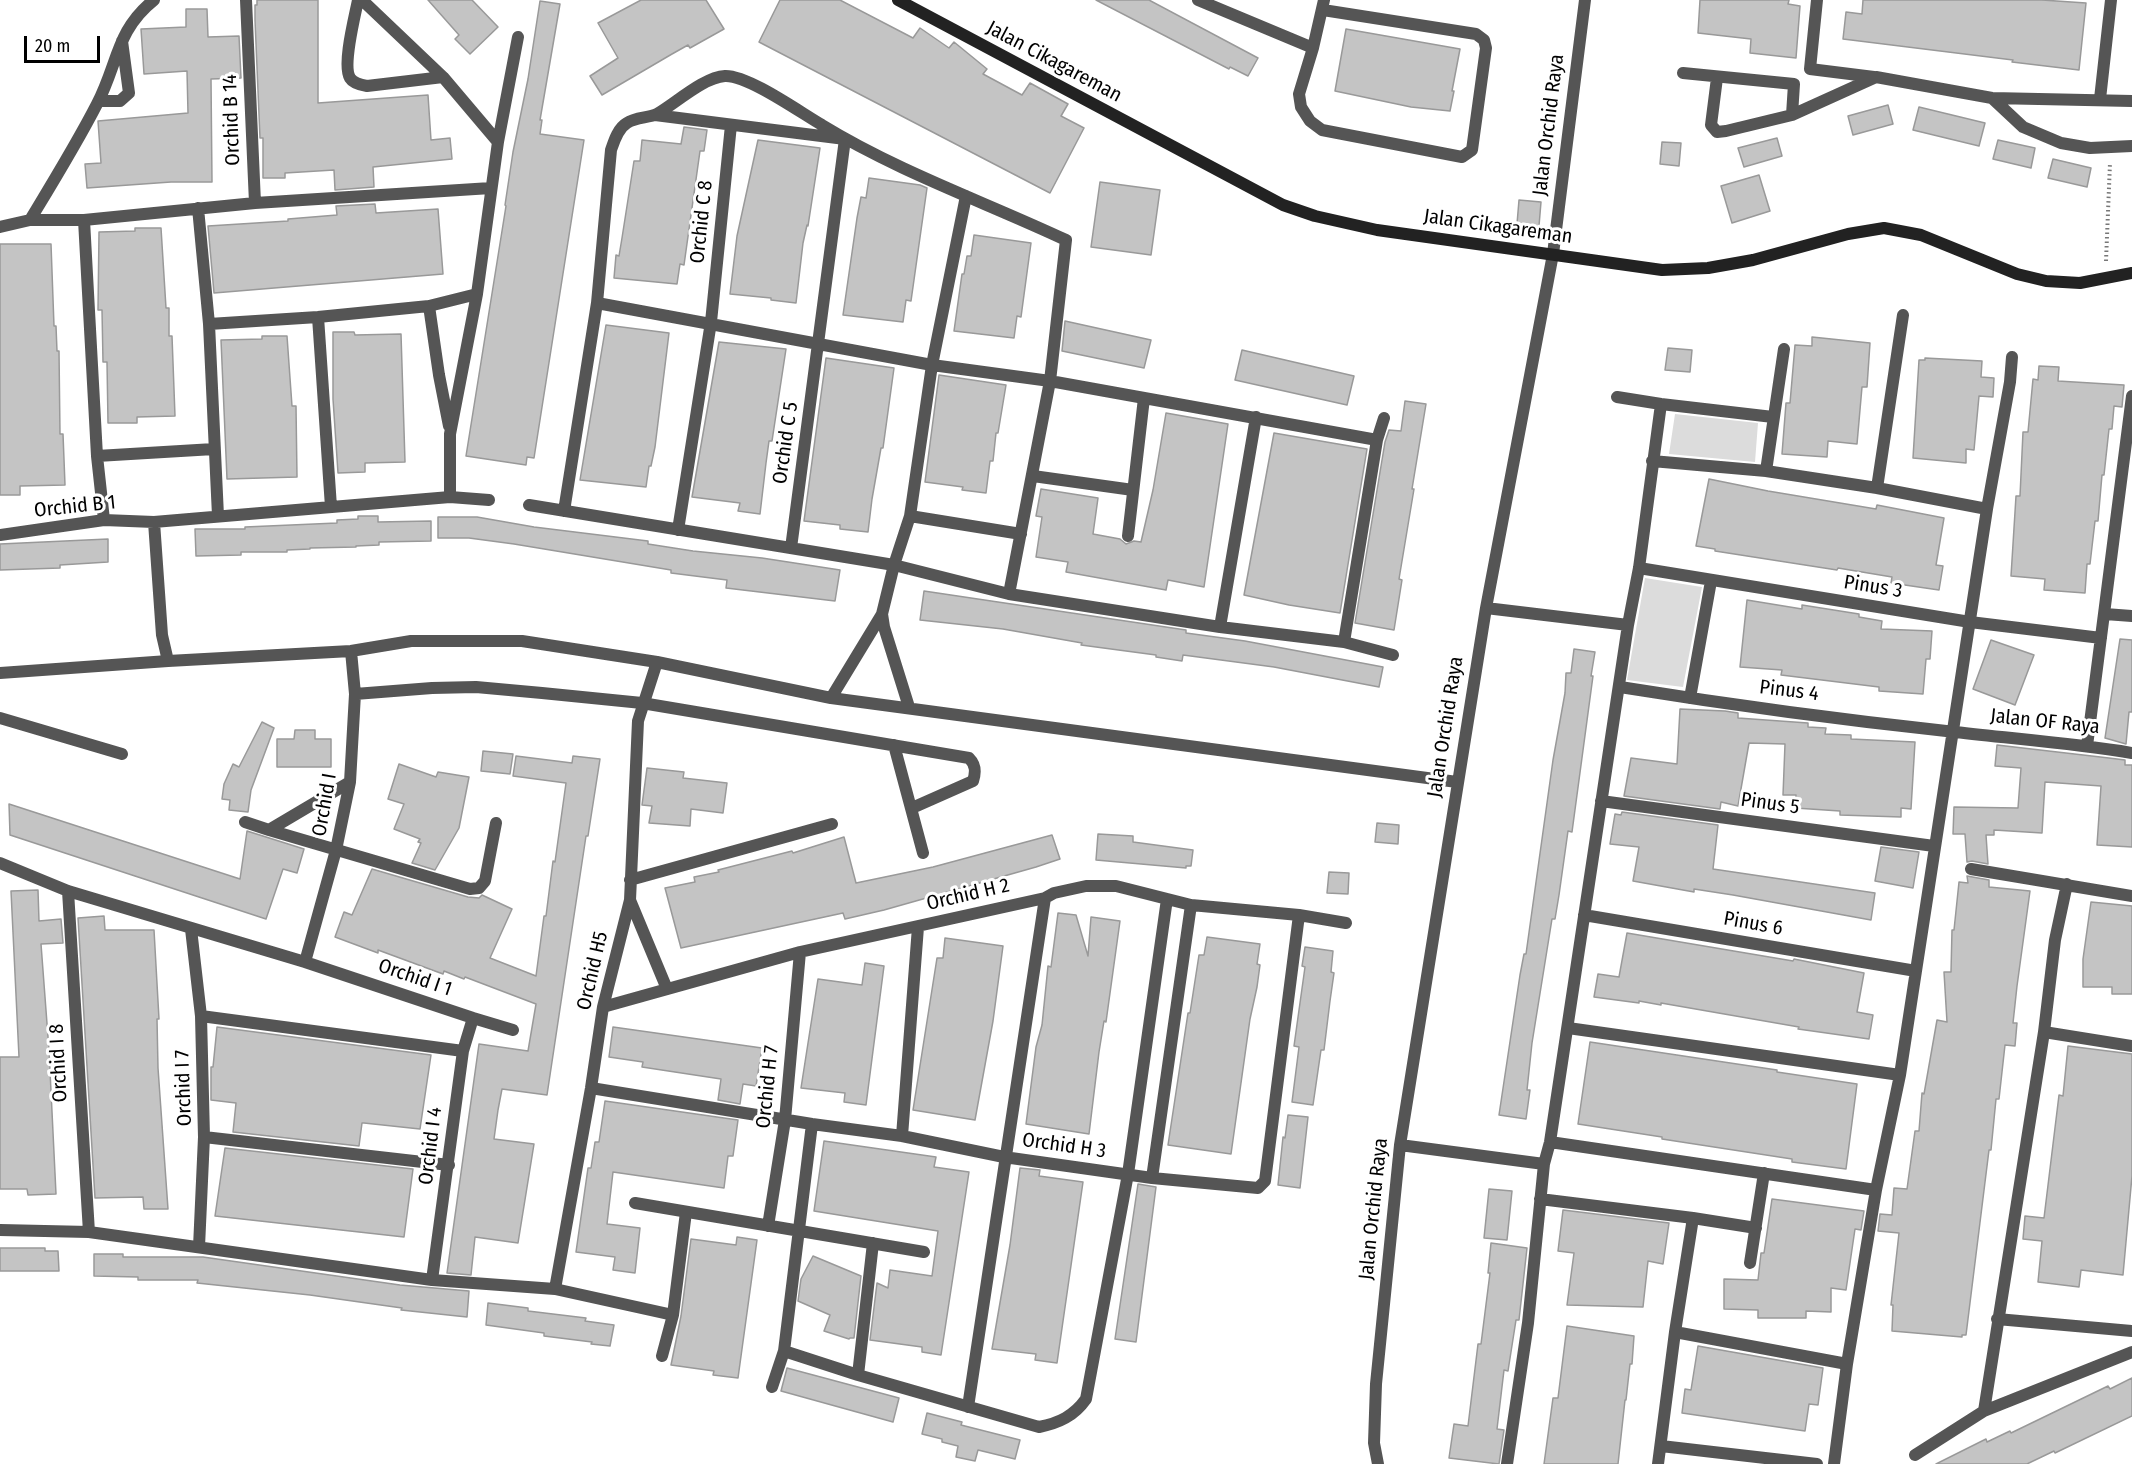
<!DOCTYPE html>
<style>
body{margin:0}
#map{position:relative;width:2132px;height:1464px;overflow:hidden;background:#fff;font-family:"Fira Sans Condensed",sans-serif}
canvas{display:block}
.scale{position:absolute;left:24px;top:36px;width:76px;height:27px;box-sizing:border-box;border:3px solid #000;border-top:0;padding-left:8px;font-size:18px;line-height:21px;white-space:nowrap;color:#000;-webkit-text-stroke:4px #fff;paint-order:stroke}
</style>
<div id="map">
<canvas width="2132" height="1464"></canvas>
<div class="scale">20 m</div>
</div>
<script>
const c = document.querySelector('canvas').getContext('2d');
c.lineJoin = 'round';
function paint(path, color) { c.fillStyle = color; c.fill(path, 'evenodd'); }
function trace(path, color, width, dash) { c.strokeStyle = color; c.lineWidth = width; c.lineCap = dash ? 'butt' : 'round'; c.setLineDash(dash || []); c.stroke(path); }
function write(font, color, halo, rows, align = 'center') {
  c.font = font + ' "Fira Sans Condensed",sans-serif'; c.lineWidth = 6; c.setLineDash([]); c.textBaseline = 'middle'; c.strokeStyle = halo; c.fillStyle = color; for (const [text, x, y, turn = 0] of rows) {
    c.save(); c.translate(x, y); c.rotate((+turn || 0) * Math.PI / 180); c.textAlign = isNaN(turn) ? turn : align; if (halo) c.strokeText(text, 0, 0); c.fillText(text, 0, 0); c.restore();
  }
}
paint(new Path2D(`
 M1675,414l83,9 -3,39 -86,-8z
 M1645,578l57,9 -19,100 -56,-7z`), '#dcdcdc');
const building = new Path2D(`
 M257,0h61v103l110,-8 3,45 19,-2 2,21 -79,8 1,20 -39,3 -1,-20 -49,3v5h-22v-40h-3l-5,-118v-15h2z
 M428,0h44l26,27 -28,27 -15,-15 4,-4z
 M641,0h65l18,29 -34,19 -2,-3 -16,9 -70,41 -12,-19 28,-18 -20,-35z
 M780,0h60l73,38 7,-10 29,20 5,-6 33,27 -4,5 39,21 8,-12 38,21 -7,12 23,12 -34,65 -291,-151z
 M1096,0h53l109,58 -10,18 -18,-9 -1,2z
 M1700,0h89l-1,4 12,2 -4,52 -46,-5 1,-14 -53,-6z
 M1863,0h179l44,3 -7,67 -67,-8 1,-2 -170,-21 3,-27 16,2z
 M540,1l20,3 -20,116h2l-2,14 44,6 -50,318 -7,-1 -1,8 -60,-9 40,-250 -1,-1 8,-53 15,-73z
 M186,9h21l1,28 31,-1 2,42 -30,1 1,103h-41l-84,6 -2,-24 16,-1 -3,-42 90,-8 -1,-42 -43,3 -3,-45 45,-2z
 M1346,29l114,20 -8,42h2l-4,20 -39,-4 -76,-16z
 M1888,105l5,19 -40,11 -5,-19z
 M1919,107l66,16 -6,23 -66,-16z
 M684,127l23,3 -3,21h-4l-16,114 -4,-1 -3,20 -63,-6 2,-23 3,1 3,-18 12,-77h6l2,-21 39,4z
 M1777,138l5,18 -38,11 -6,-19z
 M758,140l62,8 -12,78 -1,-1 -4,18 -7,60 -25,-3v-2l-41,-4 7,-58z
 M1998,140l37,8 -4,20 -38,-9z
 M1662,142l19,1 -2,23 -19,-2z
 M2053,159l38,9 -4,19 -39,-9z
 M1759,175l11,36 -38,12 -11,-37z
 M869,178l51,7 7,3 -16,113 -5,-1 -3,22 -60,-7 14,-97 4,-21 5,1z
 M1100,182l60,8 -9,65 -60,-8z
 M1519,200l22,2 -2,24 -22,-2z
 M375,204l1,9 62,-4 5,65 -229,19 -6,-67 80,-5v-2l49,-4 -1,-9z
 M135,228h26l5,80h3v28h3l3,80 -38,1v6h-29l-1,-61h-4l-1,-52h-4l1,-78 36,-1z
 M974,235l57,8 -10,74 -4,-1 -3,22 -60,-7 8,-57h2l3,-18h4z
 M0,244h51l3,82h2l1,25h2l1,83h3l2,51 -45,1v9h-20z
 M1065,321l86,19 -7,28 -82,-17z
 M606,325l63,8 -14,114 -4,19h-2l-3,21 -66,-7z
 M333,332h21l1,3 46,-1 4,128 -40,1v9l-27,1 -5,-74z
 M262,336h25l5,70h4l1,71 -70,2 -6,-139 41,-1z
 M1812,337l58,6 -3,44h-5l-5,57 -29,-3 -1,16 -45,-3 4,-51h4l5,-58 17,1z
 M719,342l67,7 -14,92h-3l-3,22 -6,51 -22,-3 2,-8 -48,-6z
 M1668,348l24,2 -2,22 -25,-2z
 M1242,350l112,26 -7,29 -112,-25z
 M826,358l68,10 -11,80h-2l-9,51 -4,33 -28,-3v-4l-36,-4z
 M1925,358l57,3 -1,16 13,1 -1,19 -14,-1 -5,54 -8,-1v14l-53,-5 6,-98h6z
 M2039,366l20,1 -1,14 66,4 -2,22 -8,-1 -2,23h-3l-5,46h-2l-4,46h-3l-5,43h-3l-2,29 -41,-3 1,-11 -34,-3 5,-80h4l3,-64h5l5,-53 5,1z
 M939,375l67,10 -8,48h-2l-3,28h-3l-4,32 -24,-3 1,-3 -38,-5z
 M1405,401l21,3 -14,85h2l-15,90 3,1 -8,50 -39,-7 30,-181 4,-12 12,1z
 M1166,413l62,11 -24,163 -36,-7 -2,10 -100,-18 2,-10 -32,-5 6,-40 -6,-1 5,-27 57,9 -5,36 27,5 6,5 8,-3 7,1 12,-52z
 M1274,433l93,16 -27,164 -51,-8 -45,-10z
 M1709,479l59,12 108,18 1,-4 67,13 -8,47 7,1 -4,24 -48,-7 1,-6 -54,-9 -1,2 -122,-19v-2l-19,-3z
 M358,516h20v6l53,-1v20l-52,1v3l-23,1v1l-46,1v1l-23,1v2h-46v3l-45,1 -1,-27h50v-2l92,-4v-3l21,-1z
 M438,517h39l57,10 114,14v3l45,7 69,7 78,12 -5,31 -109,-13 1,-8 -56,-7v-3l-157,-26 -45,-6h-31z
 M108,539v23l-48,3v3l-60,2v-26z
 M924,591l262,39v3l59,8 138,26 -4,20 -105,-20 -91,-12 -1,6 -26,-4v-2l-75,-10 1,-2 -79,-14 -83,-9z
 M1747,600l55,9v-4l57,9v3l23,4 -1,8 51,2 -2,28h-4l-3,35 -44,-3v-4l-98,-12 1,-5 -42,-3z
 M2120,639l12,1v72h-3l-3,32 -21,-6z
 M1991,640l43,15 -19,50 -42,-16z
 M1574,649l21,3 -4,24h2l-21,156 -4,-1 -9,64 -4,24h-3l-20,124 -5,47h3l-4,29 -27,-4 21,-140 4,-21h2l27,-194 12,-67 1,-20h5z
 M1680,709l45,2 13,2v5l70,5v4l18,1 -1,6 26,1v4l64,3 -4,67 -10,-1v9l-61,-2v-4l-45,-3 1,-13h-13l2,-51 -36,-1 -11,63 -17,-4 -1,7 -96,-13 7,-38 46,6z
 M262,722l12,6 -23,62 -3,22 -19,-2 1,-10 -8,-1 2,-15 9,-20 6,3z
 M295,730h20v9h16v28h-54v-28h17z
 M1997,745l112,13 16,2v5h7v82l-35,-2 4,-59 -56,-4 -3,51 -48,-3v5h-8l2,29 -16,-3 -5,1 -2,-28h-12l1,-27 64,1 3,-40 -26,-2z
 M483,751l30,3 -3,20 -29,-3z
 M516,756l56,7 1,-7 27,3 -12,77h-2l-39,259 -45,-6 -4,21 -4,29 40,5 -16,99 -43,-6 -4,38 -24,-2 32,-229 49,7 8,-47 -71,-27 -1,2 -20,-8 -1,3 -65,-24v3l-43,-16 9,-25 8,3 20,-46 96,28 11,1 3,-3 30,14 -22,49 46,18 8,-60h2l7,-55 2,1 11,-79 -53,-7z
 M399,764l37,13 2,-5 31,5 -10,51 -24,42 -23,-7 9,-20 -3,-1 2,-3 -26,-10 10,-25 -16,-5z
 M647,768l37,4 -1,6 44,5 -4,30 -32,-4 -1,17 -41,-3 3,-17 -10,-1z
 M9,804l231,75 7,-48 57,18 -7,24 -14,-4 -17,50 -256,-84z
 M1622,812l96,13 -5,44 162,24 -4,27 -138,-25 -39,-6v3l-61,-11 6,-34 -29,-3 5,-30 6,1z
 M1377,823l22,2 -1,19 -23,-2z
 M1098,834l35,2v6l60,8 -2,16h-5v2l-90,-8z
 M1052,835l8,24 -24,8 -152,43 -39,9 -2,-6 -162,35 -16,-60 30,-6 -1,-5 25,-5 -1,-2 74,-19 1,2 51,-16 12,46 77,-16z
 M1881,847l38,5 -6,36 -38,-7z
 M1329,872l20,1 -1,21 -21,-1z
 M1967,876l22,4v7l41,4 -13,95 -4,37h4l-2,23 -10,-1 -6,54h-3l-5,51h-2l-23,185h-4v2l-70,-6 1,-26h-2l8,-72 -21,-2 2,-17 12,1 2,-27 13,1 8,-58h4l3,-38 2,1 13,-74 10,2 -3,-50h7l1,-42h2l5,-48 9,1z
 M38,890l1,31 22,-2 2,24 -22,1 8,106 7,144 -28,1 -1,-6h-27v-132h19l-8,-166z
 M2091,902l41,4v88h-20v-7h-29v-28z
 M1058,913l18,2 12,41 3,-39 29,4 -14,101 -2,-1 -5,31 -10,82 -63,-10 10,-77 6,-22 6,-59 3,1z
 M104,916l1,14h49l5,89h-2l1,49 10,141h-24l-1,-12 -48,1 -17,-280z
 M1627,933l166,28 1,-2 70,14 -7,39 16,3 -4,24 -71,-10 1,-2 -138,-24v2l-22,-4v2l-45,-6 4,-23 21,3z
 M1207,937l53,7 -3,20 3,1 -3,22 -7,32 -19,135 -63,-9 20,-132h2l9,-58h5z
 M945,938l58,8 -10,75 -18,99 -62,-10 24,-152h6z
 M1305,947l28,4 -2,21 3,1 -4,28 -6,49h-3l-8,55 -21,-3 7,-55 -5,-1 11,-79 -3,-1z
 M865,963l19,3 -18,139 -22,-3 1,-9 -44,-5 17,-109 44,6z
 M217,1027l214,28 -11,74 -56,-6h-2l-3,23 -126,-14 3,-29 -25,-3v-33h2z
 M613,1027l149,21 -6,38 -13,-2 -3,20 -22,-4 3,-21 -79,-12 1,-5 -34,-5z
 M1590,1042l187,28v2l80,12 -11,85 -54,-7v-3l-130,-20v-2l-84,-13z
 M2068,1046l64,8v122l-9,99 -42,-5 -2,17 -41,-5 4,-41 -19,-2 2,-23 19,2 15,-123 4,1z
 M605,1101l133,19 -5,36h-5l-4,32 -111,-16 -6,52 33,4 -5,45 -22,-3 2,-13 -39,-5 12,-84h3l4,-26h4z
 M1288,1115l20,2 -8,71 -22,-3 5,-48 2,1z
 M824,1141l112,16 -2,10 35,5 -28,183 -19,-3v-5l-52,-7 7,-57 11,5 2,-18 42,6 6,-45 -124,-20z
 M225,1148l188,21 -9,68 -189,-21z
 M1020,1168l20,2 -1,6 44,6 -26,181 -22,-3 1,-6 -44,-5 18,-104z
 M1138,1184l18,3 -20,155 -21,-3z
 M1489,1189l23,2 -5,49 -23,-2z
 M1772,1199l92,12 -3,19 -6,-1 -9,61 -15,-2v24l-25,-1v7h-48v-8l-34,-1v-30l34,1 3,-27h3z
 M1563,1210l106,13 -6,41 -15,-3 -5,46 -76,-2 7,-52 -16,-2z
 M737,1237l20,3 -19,138 -25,-3 1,-4 -43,-6 10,-49 10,-77 45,6z
 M1491,1243l36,5 -8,72h-3l-8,51 -4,-1 -7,59 7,1 -5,34 -50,-6 5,-34 14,2 10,-82h3l9,-71h-2z
 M0,1248h45v3h13l1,20h-59z
 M94,1254h29v3h80l197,28 69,6 -2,26 -66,-7 1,-2 -92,-13 -113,-12 1,-3h-60v-3l-44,-1z
 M813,1256l48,20 -7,62h-4l-1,1 -25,-8 6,-16 -32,-14 3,-22z
 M488,1303l40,5v3l58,7 -1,3 29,4 -4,21 -19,-2 1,-2 -48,-6v-3l-58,-8z
 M1567,1326l67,10 -2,28h-2l-4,36h-1l-7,64h-74l9,-66h5z
 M1698,1346l125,22 -5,37 -9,-1 -4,27 -123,-18 3,-24 6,1z
 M787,1368l112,30 -6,24 -112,-31z
 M2132,1378v38l-77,37 -1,-2 -27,13h-91l50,-25 1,3 23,-11 1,2 97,-47 2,3z
 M927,1413l35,9 -1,3 59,15 -5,19 -37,-9 -3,11 -19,-4 2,-11 -16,-4v-3l-20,-5z`);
paint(building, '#c4c4c4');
trace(building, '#999', 1.5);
trace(new Path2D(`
 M2106,261l4,-98`), '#777', 4, [1.5, 3]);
trace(new Path2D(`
 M246,0l9,203
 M358,0c-3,16 -16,65 -8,78 3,5 11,7 17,8l76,-9
 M362,0l81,77 55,65
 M1198,0l115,48
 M1817,0l-7,69 64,8
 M1323,10l153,24 8,6 2,8 -14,102 -10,7 -140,-27 -12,-9 -9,-14 -2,-13 14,-46 11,-48
 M1683,73l111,11 -2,31
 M1717,78l-6,47 6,7 9,-1 66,-16 84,-38 116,21 140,3
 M1992,98l31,29 38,16 29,5 42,-2
 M2100,99l11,-99
 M99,101h21l9,-8 -7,-52
 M655,115l190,24 -54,409
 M198,208l11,116 9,192
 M30,220c23,-38 47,-77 67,-116 21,-40 19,-74 57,-104
 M84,220l13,236 7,64
 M0,227l30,-7h54l171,-17 236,-15
 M597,303l335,62 118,16 327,59
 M429,306l10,69 10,51
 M318,317l13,190
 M209,324l109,-7 111,-11 48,-12
 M1617,397l44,7 112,13
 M97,456l117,-7
 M1652,461l114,10 111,17 110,21
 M1766,471l18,-122
 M1033,476l100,14
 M1877,488l26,-173
 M450,497v-63l27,-140 21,-152 20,-105
 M529,505l365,60 115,29 211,33 124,15 49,13
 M564,511l33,-208 14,-153c3,-9 7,-22 16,-27 8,-6 21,-5 30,-9 19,-11 47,-37 68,-38 23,-1 76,37 97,49 77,47 163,77 244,115l-16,141 -41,213
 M910,516l111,18
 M154,522l8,113 6,26
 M678,530l33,-208 20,-197
 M0,535l104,-15 50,2 296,-25 39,3
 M1128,536l16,-138
 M1639,568l331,54 131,16
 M1486,608l142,17
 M882,614l2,13 25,80
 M2105,614l27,2
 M1220,627l36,-210
 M1344,642l33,-202 7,-22
 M0,673l168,-12 183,-10 60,-10h111l135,21 174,36 626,84
 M1620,687c111,18 223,33 335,45 59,7 118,11 177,21
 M355,694l77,-6 44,-1 66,6 100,10 327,55c7,7 7,14 4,23l-61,27
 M831,698l51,-84 12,-49 16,-49 22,-151 34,-169
 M1690,698l21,-117
 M0,718l122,36
 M894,745l29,108
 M2087,746l45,-350
 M1601,801l333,45
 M245,822l24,8 81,-48
 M269,830l201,59 9,-1 6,-7 11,-58
 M0,863l68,28 237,71 168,56 40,12
 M1971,869l161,27
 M630,880l202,-56
 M68,891l21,341
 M630,900l37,89
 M1584,915l332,56
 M191,929l10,87 3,121 -5,110
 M305,962l31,-112 14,-68 5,-88 -4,-43
 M603,1007l197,-55 245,-54 9,-5 32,-7h30l75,19 108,10 47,8
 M201,1016l262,35
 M1568,1028l332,47
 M2044,1032l88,14
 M591,1088l221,36 90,12 102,21 148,21 106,10 7,-7 34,-266
 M902,1136l16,-209
 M204,1137l245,28
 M1550,1142l326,48
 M1400,1145l144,19
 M1152,1178l39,-273
 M1540,1199l153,19 63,10
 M635,1203l289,49
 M768,1226l17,-106 15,-168
 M0,1230l89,2 343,48 123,9 118,26
 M1750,1263l14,-90
 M432,1280l31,-229 10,-33
 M555,1289l36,-201 12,-81 27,-107 8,-179 19,-59
 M1997,1319l135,12
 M1675,1332l172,32
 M784,1351l74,24 181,52c20,-4 35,-11 47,-28l42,-225 39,-275
 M662,1356l11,-41 13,-103
 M858,1375l15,-132
 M772,1387l12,-36 28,-227
 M968,1407l77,-509
 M1984,1411l60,-379 11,-92 12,-56
 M1661,1446l156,18
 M1915,1455l69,-44 148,-59
 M1378,1464l-4,-21 2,-59 24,-239 86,-537 67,-354 32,-254
 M1507,1464l21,-141 16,-159 6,-22 78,-517 11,-57 22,-164
 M1658,1464l17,-132 18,-114
 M1834,1464l13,-100 29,-174 24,-115 87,-566 23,-127 2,-25`), '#555', 12);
trace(new Path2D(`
 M898,0l385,205 32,11 62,14 285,40 46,-2 45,-8 95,-26 36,-6 37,7 96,39 29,7 34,2 52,-10`), '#222', 12);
write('20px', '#000', '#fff', [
 ["Jalan Cikagareman",1054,62,28],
 ["Orchid B 14",232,120,-92],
 ["Jalan Orchid Raya",1549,125,-83],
 ["Orchid C 8",702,222,-84],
 ["Jalan Cikagareman",1498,227,8],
 ["Orchid C 5",786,443,-82],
 ["Orchid B 1",75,507,-6],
 ["Pinus 3",1873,587,9],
 ["Pinus 4",1789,691,7],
 ["Jalan OF Raya",2045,722,6],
 ["Jalan Orchid Raya",1446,727,-81],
 ["Pinus 5",1770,804,8],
 ["Orchid I",325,805,-80],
 ["Orchid H 2",968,895,-13],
 ["Pinus 6",1753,924,10],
 ["Orchid H5",593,971,-77],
 ["Orchid I 1",415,978,19],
 ["Orchid I 8",59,1063,-93],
 ["Orchid H 7",768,1087,-84],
 ["Orchid I 7",184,1088,-92],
 ["Orchid I 4",431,1146,-83],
 ["Orchid H 3",1064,1146,8],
 ["Jalan Orchid Raya",1374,1209,-84]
]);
</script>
